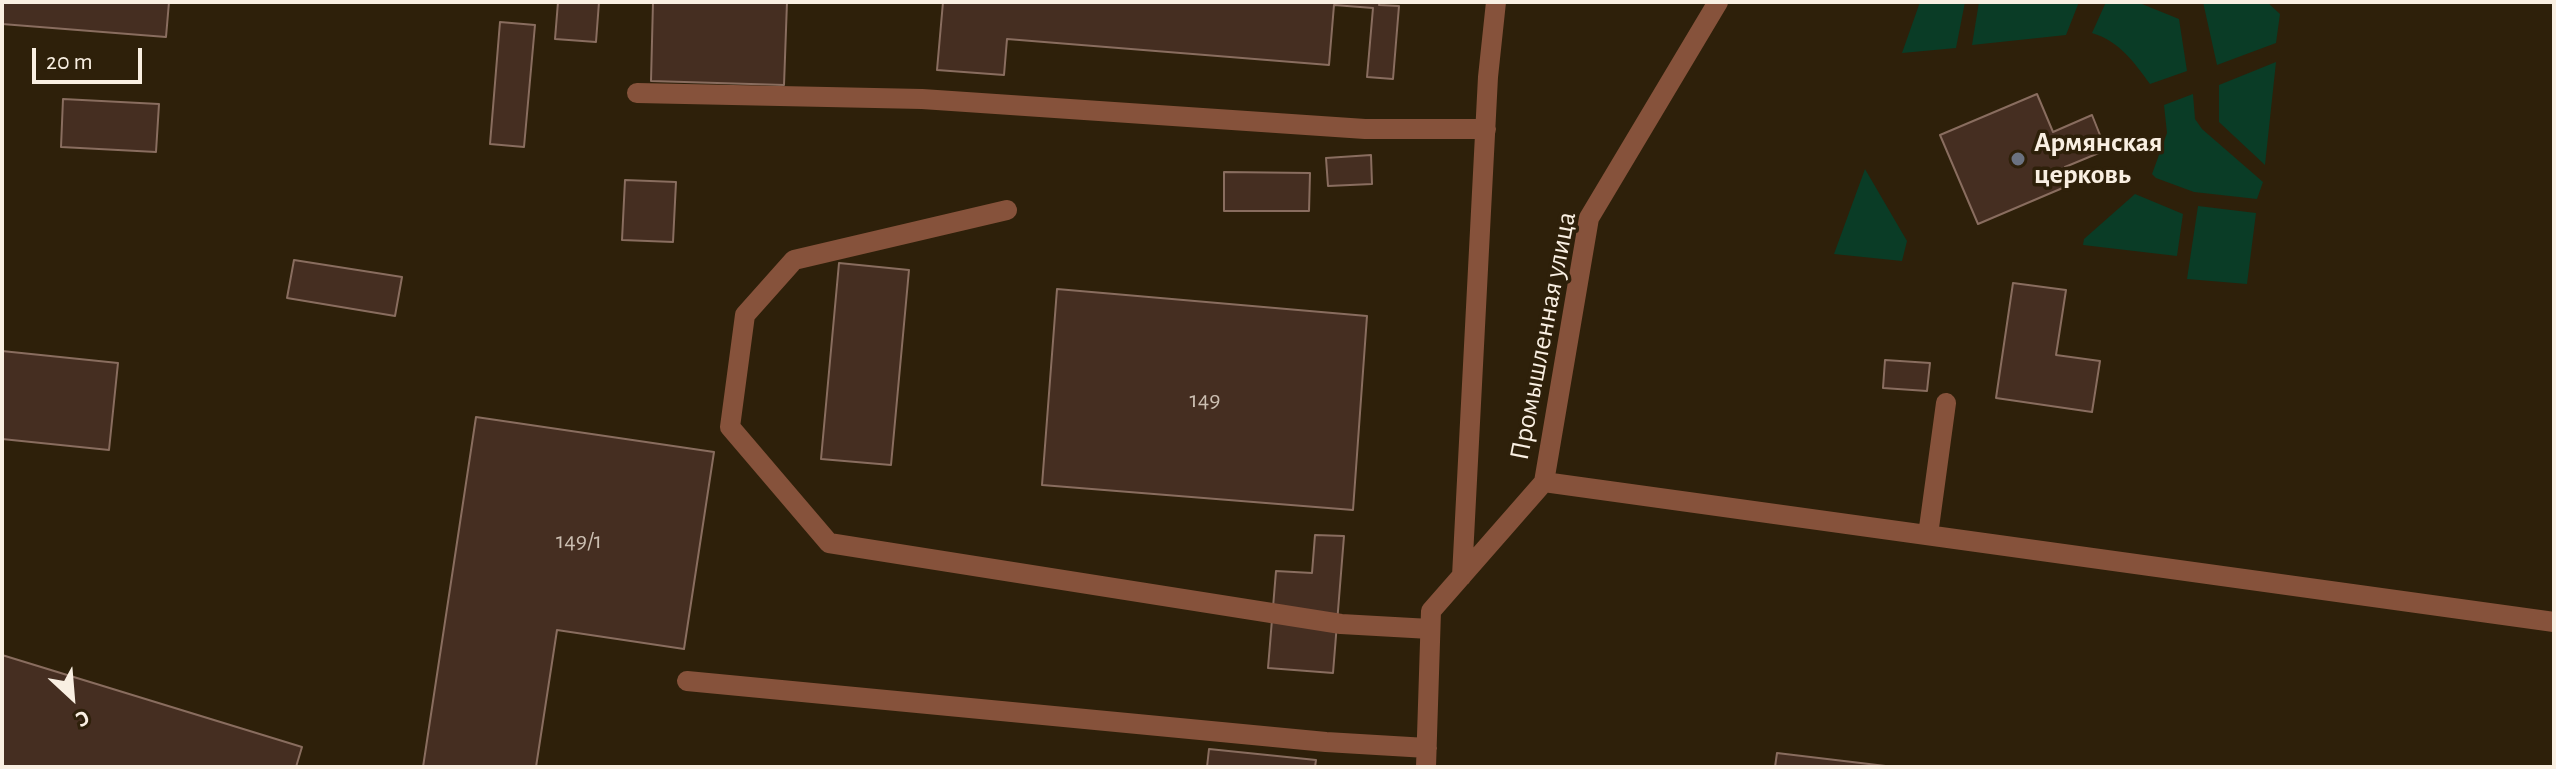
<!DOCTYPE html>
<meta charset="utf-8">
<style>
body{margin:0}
#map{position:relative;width:2556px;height:769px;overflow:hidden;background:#2e200a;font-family:"Alegreya Sans",sans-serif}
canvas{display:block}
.frame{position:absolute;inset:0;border:4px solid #f9efe2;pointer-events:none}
.north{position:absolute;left:32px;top:657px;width:80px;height:80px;-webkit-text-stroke:6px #2e200a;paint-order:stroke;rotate:154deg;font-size:22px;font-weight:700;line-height:32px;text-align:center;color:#f9efe2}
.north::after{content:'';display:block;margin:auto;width:28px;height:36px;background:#f9efe2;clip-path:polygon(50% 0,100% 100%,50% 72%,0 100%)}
.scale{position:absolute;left:32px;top:48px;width:110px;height:36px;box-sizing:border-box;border:4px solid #f9efe2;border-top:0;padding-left:10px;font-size:24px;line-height:28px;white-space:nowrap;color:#f9efe2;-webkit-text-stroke:6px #2e200a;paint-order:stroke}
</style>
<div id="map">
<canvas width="2556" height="769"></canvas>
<div class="frame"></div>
<div class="north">С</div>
<div class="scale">20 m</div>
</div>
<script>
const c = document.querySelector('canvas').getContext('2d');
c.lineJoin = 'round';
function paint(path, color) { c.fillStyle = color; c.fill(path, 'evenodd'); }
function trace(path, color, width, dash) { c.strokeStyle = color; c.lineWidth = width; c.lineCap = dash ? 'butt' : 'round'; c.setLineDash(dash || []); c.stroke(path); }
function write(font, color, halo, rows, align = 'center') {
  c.font = font + ' "Alegreya Sans",sans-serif'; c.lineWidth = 7; c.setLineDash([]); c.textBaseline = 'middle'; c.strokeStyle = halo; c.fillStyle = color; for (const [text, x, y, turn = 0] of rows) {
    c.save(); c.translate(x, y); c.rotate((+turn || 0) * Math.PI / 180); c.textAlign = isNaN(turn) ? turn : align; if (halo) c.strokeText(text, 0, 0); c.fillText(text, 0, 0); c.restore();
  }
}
paint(new Path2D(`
 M1920,2h45l-9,46 -54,5z
 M1979,2h100l-13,33 -94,10z
 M2106,2h31l42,17 8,52 -37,13c-16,-22 -31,-43 -58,-51z
 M2203,2h64l13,12 -4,29 -59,22z
 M2276,62l-11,103 -46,-43v-37z
 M2193,94l2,25 7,10 61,53 -6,17 -63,-7 -38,-14 -4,-4 15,-41 -3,-28z
 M1865,169l42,72 -5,20 -68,-7z
 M2135,194l48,20 -6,42 -94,-11 1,-6z
 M2198,206l58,7 -9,71 -60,-5z`), '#0a3c26');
const building = new Path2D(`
 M2,2h167l-3,35 -164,-13z
 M558,2h41l-3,40 -41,-3z
 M653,2h134l-3,83 -133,-4z
 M943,2h437l-1,3 20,1 -6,73 -26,-2 6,-69 -39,-3 -5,60 -322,-26 -3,36 -67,-5z
 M500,22l35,3 -11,122 -34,-3z
 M2037,94l16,38 39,-17 14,35 -41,17 7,17 -94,40 -38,-89z
 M63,99l96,5 -3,48 -95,-5z
 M1371,155l1,29 -44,2 -2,-28z
 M1224,172l86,1 -1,38h-85z
 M625,180l51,2 -3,60 -51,-2z
 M294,260l108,17 -7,39 -108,-18z
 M839,263l70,7 -18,195 -70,-6z
 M2013,283l53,7 -10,65 44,6 -8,51 -96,-14z
 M1057,289l310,27 -14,194 -311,-25z
 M2,351l116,12 -9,87 -107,-11z
 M1885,360l45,3 -3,28 -44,-3z
 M476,417l238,35 -30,197 -127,-19 -21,137h-113z
 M1315,535l29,1 -11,137 -65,-5 8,-97 36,2z
 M2,655l300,92 -6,20h-294z
 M1209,749l107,11 -1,7h-108z
 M1777,753l117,14h-119z`);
paint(building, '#452e21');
trace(building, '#896d5f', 2);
trace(new Path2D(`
 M637,93l285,6 443,30h121
 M1007,210l-213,50 -49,55 -15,112 99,116 512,81 89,5
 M1544,482l1010,140
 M1928,535l18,-132
 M1462,576l26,-499 8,-75
 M687,681l639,61 101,6
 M1426,767l5,-156 113,-129 45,-264 129,-216`), '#86523b', 20);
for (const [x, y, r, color] of [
 [2018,159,8,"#6b7280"]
]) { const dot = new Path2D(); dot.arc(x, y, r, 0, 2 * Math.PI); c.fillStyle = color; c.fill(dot); trace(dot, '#2e200a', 3); }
write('24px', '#ccbfb2', null, [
 ["149",1205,400],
 ["149/1",579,541]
]);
write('bold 28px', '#f9efe2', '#2e200a', [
 ["Армянская",2034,143],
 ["церковь",2034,175]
], 'left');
write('28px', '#f9efe2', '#2e200a', [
 ["Промышленная улица",1543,336,-79]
]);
</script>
